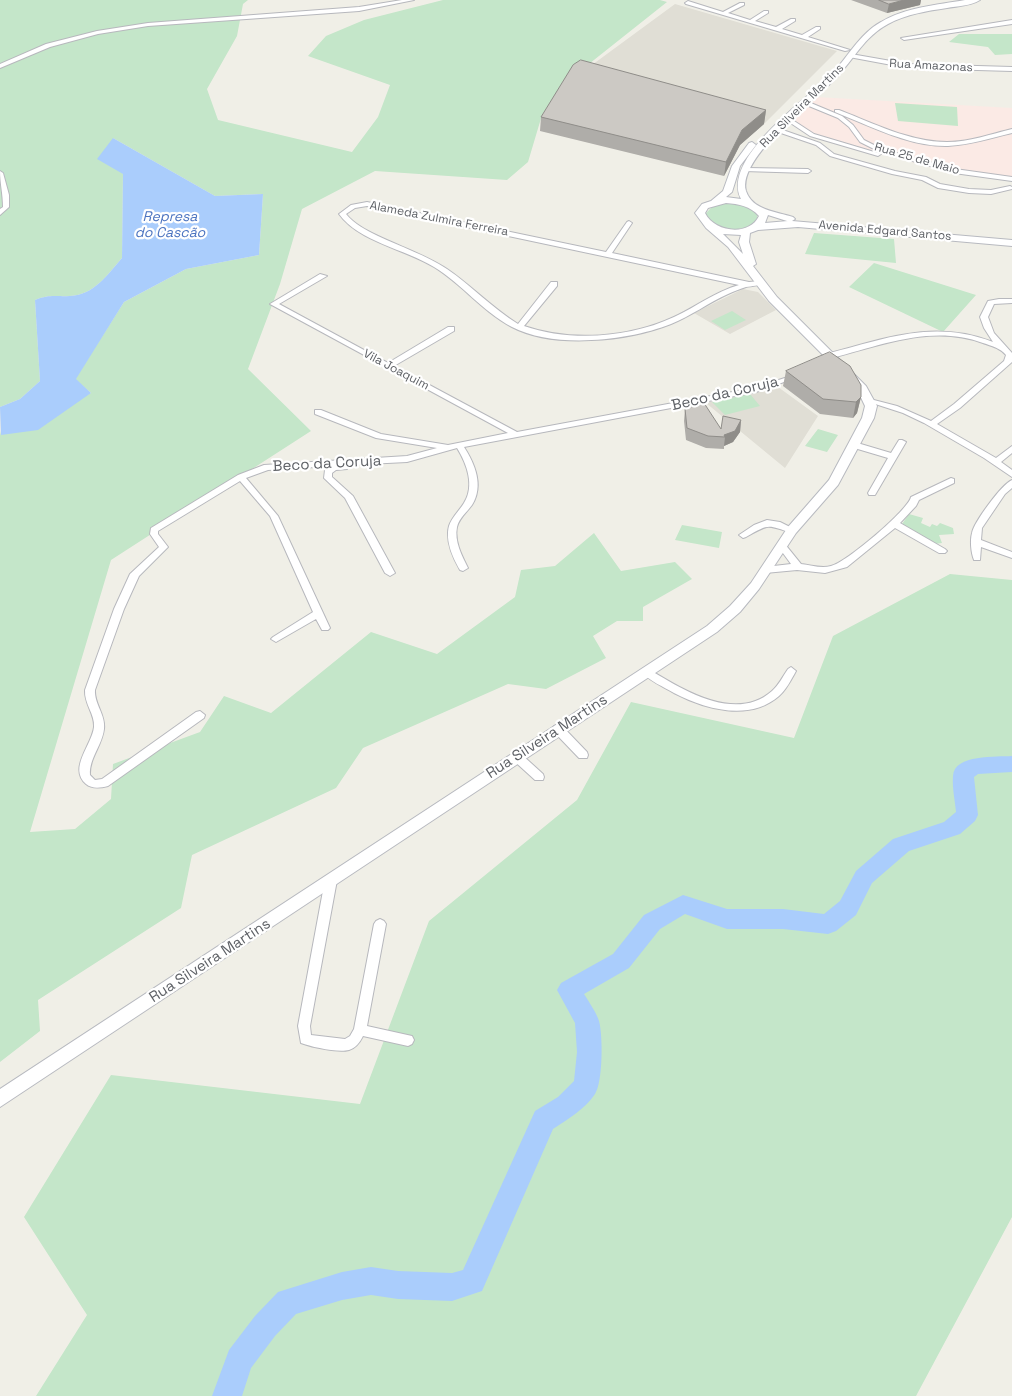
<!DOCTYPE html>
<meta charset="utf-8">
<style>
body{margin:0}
canvas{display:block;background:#f0efe7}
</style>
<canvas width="1012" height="1396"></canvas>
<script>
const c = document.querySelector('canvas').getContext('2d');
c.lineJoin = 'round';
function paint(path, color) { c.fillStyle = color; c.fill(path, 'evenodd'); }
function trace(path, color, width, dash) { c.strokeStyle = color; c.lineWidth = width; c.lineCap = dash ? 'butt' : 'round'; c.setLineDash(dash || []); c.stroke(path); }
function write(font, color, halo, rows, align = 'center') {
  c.font = font + ' "Space Grotesk",sans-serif'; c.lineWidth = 4.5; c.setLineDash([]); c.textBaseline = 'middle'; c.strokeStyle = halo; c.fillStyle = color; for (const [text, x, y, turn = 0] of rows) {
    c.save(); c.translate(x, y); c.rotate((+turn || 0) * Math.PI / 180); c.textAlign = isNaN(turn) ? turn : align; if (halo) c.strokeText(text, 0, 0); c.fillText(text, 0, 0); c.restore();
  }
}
paint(new Path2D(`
 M675,4l162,47 -72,72 -184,-50z
 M743,289l15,3 18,18 -46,24 -36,-21z
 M778,387l40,29 -33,52 -79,-65z`), '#e0ded5');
paint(new Path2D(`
 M816,97l196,11v69l-77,-8 -125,-37 -17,-13z`), '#fbeae5');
paint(new Path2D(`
 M0,0h248l-5,4 -6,32 -30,53 11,31 134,32 26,-35 12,-32 -82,-29 18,-20 38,-16 79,-20h217l7,2 -97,77 -28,36 -14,47 -21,18 -132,-9 -73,38 -22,75 -32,85 63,62 -200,129 -81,272 45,-3 36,-30 2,-35 87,-32 24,-36 47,17 100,-81 66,22 78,-57 6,-27 34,-4 39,-33 27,38 54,-9 17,17 -49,28v14h-26l-24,15 13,22 -60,31 -38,-5 -145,64 -27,40 -144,67 -11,53 -143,92 2,31 -40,31v-631l1,4 90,-42 -16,-14 49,-77 62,-33 73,-14 4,-61 -48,2 -102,-58 10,36 -1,84c-15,17 -28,37 -52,38 -16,1 -19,-2 -35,4l5,81 -20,18 -20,8z
 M959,34h53v20l-17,1 -7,-8 -39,-5z
 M895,103l62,4 1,19 -60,-5z
 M727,203c11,1 23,3 30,11v8c-17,11 -38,10 -51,-6v-3l7,-7z
 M814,233l80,6 2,24 -91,-9z
 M874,263l102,32 -33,37 -94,-45z
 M732,311l14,9 -21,10 -14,-9z
 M750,394l10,12 -35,9 -13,-13z
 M818,429l20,6 -11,17 -22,-6z
 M909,514l14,4 -2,5 9,4 2,-3 5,2 3,-3 13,5 1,6 -15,1 3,8 -7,1 -33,-20z
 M682,525l40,7 -3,16 -44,-8z
 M950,574l62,6v637l-96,179h-880l51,-81 -63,-98 87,-142 249,29 69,-183 148,-121 54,-98 163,36 39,-102z`), '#c4e6c9');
paint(new Path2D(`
 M113,138l102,58 48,-2 -4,61 -73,14 -62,33 -48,77 15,14 -53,37 -37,5 -1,-28 20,-8 20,-18 -5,-81c16,-6 19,-3 35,-4 24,-1 37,-21 52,-38l1,-84 -26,-15z`), '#aacdfc');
paint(new Path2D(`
 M1012,756v16l-34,2 -4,3 4,38 -3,6 -15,13 -51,17 -37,32 -16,32 -20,16 -8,3 -45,-5h-56l-42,-15 -25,15 -31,39 -45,26c5,8 12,18 15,27 4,14 4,61 -4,73 -10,15 -27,25 -42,35l-71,162 -30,10 -54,-2 -27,-4 -29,5 -46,14 -21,22 -24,32 -9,28h-30l17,-46 26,-34 23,-24 64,-20 29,-5 27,4 54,2 11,-3 72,-159 23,-14 16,-16 3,-29 -2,-29 -18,-33 4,-7 52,-29 31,-39 39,-20 44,14h56l41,5 16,-13 16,-30 37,-32 51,-17 12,-10c-1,-12 -4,-24 -3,-36 1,-22 44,-19 59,-20z`), '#aacdfc');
const street = new Path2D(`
 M402,0h12l-55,11 -211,15 -50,8 -48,13 -50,21v-4l46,-20 51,-13 51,-8 211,-16z
 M688,1l35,11 17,-9h4v2l-16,8 22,7 14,-9h4v2l-13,8 21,6 15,-8h4v2l-13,8 20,6 14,-8h4v2l-12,8 42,13 -5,1 -159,-47 -1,-1z
 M1012,20v4l-108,16 -3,-2z
 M851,54l57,10 104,3v4l-104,-3 -59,-11 -1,-1z
 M806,101l36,15 11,9 11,15 18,9 73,20 57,8v4l-58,-8 -76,-22 -18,-9 -11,-15 -11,-9 -34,-14 -1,-1z
 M835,110h4c34,13 71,32 108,32 22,0 44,-8 65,-13v4c-21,5 -42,12 -64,13 -38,1 -78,-20 -113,-34z
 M788,117l26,17 67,20 -3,2 -68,-20 -24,-16 -1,-1z
 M777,128l43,15 14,11 61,17 31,6 14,7 29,5 22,1 19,-4 2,1v2l-21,5 -22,-1 -31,-5 -16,-8 -30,-6 -62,-18 -14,-11 -41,-14 -1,-1z
 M746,168l62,1 3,2 -3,2 -64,-2 -1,-1z
 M0,171l3,2 6,22v12l-9,8v-6l3,-2c0,-13 -3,-24 -3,-36z
 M367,202l239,50 21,-30 2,-1 3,2 -20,30 137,29 11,-1 4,2c-5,3 -12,3 -18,4 -6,2 -12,4 -18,7 -20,9 -37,22 -57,30 -43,17 -117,25 -159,3 -30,-16 -50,-43 -78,-60 -29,-18 -75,-25 -95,-53l12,-9zM367,206l372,79c-23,6 -43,22 -65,32 -45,21 -104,25 -150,9l33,-40v-4h-6l-33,42c-26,-16 -46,-38 -71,-55 -21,-14 -46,-22 -69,-33 -12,-6 -24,-12 -32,-22l9,-6z
 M320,274l7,2 -48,28 109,59 60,-36h6v4l-60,35 123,66 237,-44 40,-13 4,2 -42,15 -292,55c11,17 20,39 8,58 -5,7 -13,13 -15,22 -3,14 5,29 11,41l-5,3 -3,-1c-7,-12 -15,-29 -11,-44 3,-9 10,-15 15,-23 11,-17 3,-39 -7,-55l-50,14 -60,3 1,2 -1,2 -11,1 -4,3v4l21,19 42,77 -5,3 -5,-3 -40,-75 -21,-20 1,-8 7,-4 -64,4 -22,8 32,38 52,112 -2,2h-6l-6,-11 -40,23 -5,-3 2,-2 40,-25 -43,-96 -30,-35 -82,50v3l10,13 -29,29 -15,33 -29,81c-1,14 11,25 9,39 -2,17 -15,29 -14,46l5,5 7,-1 94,-67 4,-1 5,4 -1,3 -96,68c-8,2 -16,3 -22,-2 -18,-16 6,-39 8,-57 1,-13 -10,-23 -9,-37l29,-81 16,-35 29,-27 -9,-13 1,-6 87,-53 26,-10 143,-9 30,-8 -61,-10 -61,-24v-4h6l60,24 67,11 60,-12 -238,-129z
 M999,299h13v4l-18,1 -6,13 6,16 18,20v9l-52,46 -23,16 59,34 16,-12v7l-11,9 11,8v7l-28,-19 -60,-35 -21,-10 -37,-12 4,-2 27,7 34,15 23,-17 50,-43 2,-6c-6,-7 -14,-9 -23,-12 -50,-19 -102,2 -151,15l-8,3 -4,-2 6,-5c59,-15 107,-35 167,-12l-9,-14 -4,-11 8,-16z
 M899,440h3l4,2 -31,53h-6l-1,-2 20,-35 -37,-11 -1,-2 4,-3 37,11z
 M951,478l3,1v4l-35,17 -3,6 -16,17 45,26 2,2 -2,2h-6l-44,-25 -48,39 -22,6 -28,-3 -32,3 -5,-3 5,-3 26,-3 -14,-19 4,-3 3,1 17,21c10,1 20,5 30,2 15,-3 78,-57 80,-69z
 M1012,480v8l-7,6 -23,34 -1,12 31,12v6l-31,-11 -1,13h-6c-3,-7 -4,-20 -2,-27 2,-11 30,-49 40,-53z
 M767,520l13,2 16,8 -4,3c-25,-8 -22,-10 -46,4l-3,1 -4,-3 15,-10z
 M791,667l5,4c-5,9 -10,19 -17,25 -30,26 -74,13 -105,-3 -10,-6 -25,-12 -32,-21l5,-4 3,2c33,20 86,53 122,21 7,-6 11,-15 16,-22z
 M558,725l4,1 25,26 1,3 -1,3h-8l-25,-26 -1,-3 1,-3z
 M517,753l4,1 22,20 1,3 -1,3h-8l-22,-20 -1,-3 1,-3z
 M331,875l4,2 2,3 -27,146 1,9 34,4 5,-3 4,-7 20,-105 2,-3 4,-2 4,2 2,3 -19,102 45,10 2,4 -2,4 -4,2 -45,-10c-3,6 -7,12 -14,14 -11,3 -37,-3 -48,-7l-3,-17 27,-146 2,-3z`);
const secondary = new Path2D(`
 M965,0h15c-9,6 -23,6 -33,8 -20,3 -40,6 -59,16 -23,12 -35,36 -52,54 -21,22 -99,80 -90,113 6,19 31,21 47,26l2,2 -3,2 220,19v6l-214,-19 -40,3 -8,3 -1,9 7,22 -3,2 24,31 89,89 11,20 -3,12 -36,67 -42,48 -37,56 -19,23 -23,20 -717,475v-18l707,-463 23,-20 21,-23 37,-56 41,-47 33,-62 3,-12 -8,-17 -88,-88 -41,-54 -22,-19 -11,-15 7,-9 9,-3 12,-10 9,-25 17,-23 3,-1 4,3 -16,21 -8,26 -6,5 15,2c-20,-40 63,-98 88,-122 18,-18 30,-43 52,-55 25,-15 56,-17 84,-22zM726,203c13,1 24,3 33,13 -10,21 -45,16 -54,-3l3,-5zM768,215l19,6h1l-23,2zM723,234l18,1 -2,7 4,12z`);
trace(street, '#b7b8bd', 2);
trace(secondary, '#b8bac0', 2);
paint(street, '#fff');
paint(secondary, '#fff');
paint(new Path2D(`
 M851,0h70l-1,5 -33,8z
 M766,110l-2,14 -24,21 -16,31 -184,-45 1,-14z
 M786,371l75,26 -4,16 -4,5 -33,-4 -37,-28z
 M685,409l36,20 20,-9 -1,12 -7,10 -9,4v3l-18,-1 -20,-8 -2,-19z`), '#afada9');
paint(new Path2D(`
 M904,0h17l-1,5 -33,8 2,-9z
 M766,110l-2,14 -24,21 -16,31 2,-14 16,-32z
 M861,397l-4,16 -4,5 3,-16z
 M741,420l-1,12 -7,10 -9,4 1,-9 -1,-2z`), '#8f8d89');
const building = new Path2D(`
 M879,0h25l-15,4z
 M581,60l185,50 -24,20 -16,32 -185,-45 32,-52z
 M830,352l20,14 11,19v12l-5,5 -33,-3 -37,-28z
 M704,403l17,26 2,-13 18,4 -6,11 -11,4 1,2 -17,-1 -21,-8 -2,-19 14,-5z`);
paint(building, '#ccc9c4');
trace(building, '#8f8d89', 1);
write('12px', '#5e6166', '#fff', [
 ["Rua Amazonas",931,66,3],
 ["Rua Silveira Martins",802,106,-45],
 ["Rua 25 de Maio",917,159,16],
 ["Alameda Zulmira Ferreira",439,219,11],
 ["Avenida Edgard Santos",885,231,5],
 ["Vila Joaquim",396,370,28]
]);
write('italic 14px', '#4c74c0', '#fff', [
 ["Represa",170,217],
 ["do Cascão",170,233]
]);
write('15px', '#5e6166', '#fff', [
 ["Beco da Coruja",725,394,-13],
 ["Beco da Coruja",327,464,-3],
 ["Rua Silveira Martins",547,737,-33],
 ["Rua Silveira Martins",210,961,-33]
]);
</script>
